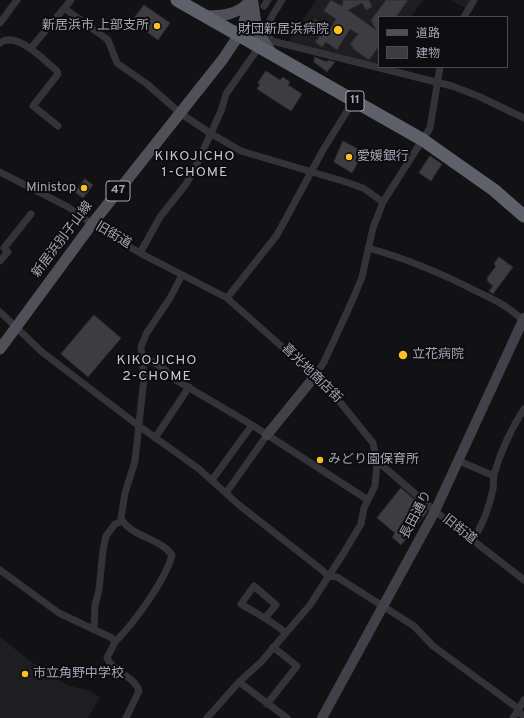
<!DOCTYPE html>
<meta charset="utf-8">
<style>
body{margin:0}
#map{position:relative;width:524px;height:718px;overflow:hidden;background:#121214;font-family:Overpass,"Noto Sans JP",sans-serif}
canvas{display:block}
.legend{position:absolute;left:378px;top:16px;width:130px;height:52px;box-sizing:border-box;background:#0d0d0f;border:1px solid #494b51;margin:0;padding:5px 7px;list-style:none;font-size:12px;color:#a3a7b5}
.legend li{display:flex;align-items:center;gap:8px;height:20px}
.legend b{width:20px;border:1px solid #494b51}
</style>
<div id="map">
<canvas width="524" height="718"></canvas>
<ul class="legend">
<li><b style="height:5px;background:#4f5058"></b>道路</li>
<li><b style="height:11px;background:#3c3c41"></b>建物</li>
</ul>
</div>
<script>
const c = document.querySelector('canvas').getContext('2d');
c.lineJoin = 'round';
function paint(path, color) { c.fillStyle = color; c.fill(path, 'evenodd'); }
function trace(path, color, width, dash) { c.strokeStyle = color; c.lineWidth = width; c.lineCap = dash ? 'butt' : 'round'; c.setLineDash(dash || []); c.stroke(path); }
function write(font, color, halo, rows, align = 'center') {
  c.font = font + ' Overpass,"Noto Sans JP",sans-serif'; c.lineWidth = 4; c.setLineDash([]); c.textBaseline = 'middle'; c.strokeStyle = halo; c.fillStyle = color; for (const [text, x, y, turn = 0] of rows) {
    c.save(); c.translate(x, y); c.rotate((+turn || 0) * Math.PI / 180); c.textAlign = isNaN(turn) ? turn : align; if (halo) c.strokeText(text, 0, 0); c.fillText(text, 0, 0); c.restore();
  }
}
paint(new Path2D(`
 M316,0h107l-12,17h-32l-1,47 -90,-22z
 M450,0h20l-4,8z
 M0,637l30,24 39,25 19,4 12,7 -12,21h-88z`), '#1e1e21');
const building = new Path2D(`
 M331,0l11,6 1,-6h26l3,7 -6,3 -4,-7 -14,7 28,20 -5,-10 15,-20h22l-12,17h-17v29l-10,14 -17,-12 1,-2 -3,-2 8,-10 -8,-5 -13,21 -11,-8 -4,5 -7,-5 4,-5 -11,-8 7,-10 15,10 6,-10 -12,-8z
 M144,5l26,18 -12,17 -26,-19z
 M315,57l12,5 1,-2 7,2 -8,10 -13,-10z
 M266,71l14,9 3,-3 7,5 -2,3 14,9 -11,17 -34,-22 3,-5 -2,-1z
 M343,141l21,11 -12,21 -18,-11z
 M430,156l12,8 -11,17 -12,-8z
 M85,179l8,6 -10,13 -8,-6z
 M499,257l14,10 -20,27 -4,-3 4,-5 -5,-4 -1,-4 9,-12 -2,-2z
 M94,315l27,23 -33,39 -27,-23z
 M401,488l27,23 -27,34 -9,-8 3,-4 -18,-15z`);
paint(building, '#3c3c41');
trace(building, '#2c2c30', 1);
trace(new Path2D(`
 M282,0c-7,12 -22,29 -10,41l180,45 26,10 46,22
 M264,6l4,-6
 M64,8l44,32 9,23 30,21 33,29 30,20 31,18 105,31 17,6 20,14
 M464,17l10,-17
 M0,23l17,-23
 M0,43c16,-13 45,18 57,28l1,3 -25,32 25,20
 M31,48l40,-48
 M0,172l68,35 31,22 41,24 87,45 88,78 25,26 33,41 4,19 -2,24 -11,22 -3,16 -18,30 -33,51 -49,57 -22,20 -32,36
 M368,248c40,11 71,24 108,43 18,9 35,16 48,31
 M140,253l20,-36 26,-33 9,-16 26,-57 5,-17 33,-47
 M0,261l8,-9 -4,-4 27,-34
 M227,298l50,-63 46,-85 31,-50
 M0,312l42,40 97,74 60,43 40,36 83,65 6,6 9,1 77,49 19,20 86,63
 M143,360l5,-1 15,9 13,12 76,45 116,75
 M315,376l9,-14 29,-63 9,-22 11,-49 10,-26 47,-74 10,-61
 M155,438l34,-51
 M459,461l35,15
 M377,462l6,4 52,45 89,69
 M212,480l40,-55
 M226,493l41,-58
 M472,540c11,-14 17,-33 21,-51 1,-5 0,-10 1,-15 7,-23 17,-45 30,-65
 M0,570l59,43 53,25 3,4 -8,16c6,15 27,17 32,33l-13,27
 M265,618l11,-13 -22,-19 -13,18c15,9 31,17 45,29
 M94,630l1,-25 4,-15 4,-40 3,-14 9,-12 7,-3
 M115,642c19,-19 50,-61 57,-87 -12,-17 -43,-19 -51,-37l4,-25 10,-32 9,-83 -3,-31 5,-13 24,-36 12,-23
 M239,682l48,36
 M267,704l30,-38 -24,-19
 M517,711l7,5
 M513,718l11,-18`), '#333339', 7);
trace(new Path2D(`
 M267,435l48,-59
 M322,718l113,-207 89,-193`), '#414249', 10);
trace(new Path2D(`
 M253,3l4,28 14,21
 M205,16c18,0 33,-1 46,-16
 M0,349l92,-125 131,-165 16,-24 13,-35`), '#4f5058', 11);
trace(new Path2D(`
 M177,0l246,140 71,50 30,26`), '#5f616a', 13);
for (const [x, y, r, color] of [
 [157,26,4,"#fac123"],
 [338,30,5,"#fac123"],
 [349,157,4,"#fac123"],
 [84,188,4,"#fac123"],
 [403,355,5,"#fac123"],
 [320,460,4,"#fac123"],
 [25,674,4,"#fac123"]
]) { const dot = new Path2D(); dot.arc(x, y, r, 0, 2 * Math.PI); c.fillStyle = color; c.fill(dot); trace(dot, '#0d0d0f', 1.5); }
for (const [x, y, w] of [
 [355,101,18],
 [118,191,24]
]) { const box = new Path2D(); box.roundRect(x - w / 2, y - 10, w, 20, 3); c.fillStyle = '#0d0d0f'; c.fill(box); trace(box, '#a3a7b5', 1); }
write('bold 12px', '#a3a7b5', null, [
 ["11",355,101],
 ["47",118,191]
]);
write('13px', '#a3a7b5', '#0d0d0f', [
 ["新居浜市 上部支所",149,26,"right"],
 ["財団新居浜病院",329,30,"right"],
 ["愛媛銀行",357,157],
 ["Ministop",76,188,"right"],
 ["立花病院",412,355],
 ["みどり園保育所",328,460],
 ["市立角野中学校",33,674]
], 'left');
write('13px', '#a3a7b5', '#0d0d0f', [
 ["旧街道",113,236,31],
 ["新居浜別子山線",63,240,-53],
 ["喜光地商店街",311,374,44],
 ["長田通り",417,515,-62],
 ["旧街道",459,530,38]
]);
c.letterSpacing = '1px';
write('14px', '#c4c6d1', '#0d0d0f', [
 ["KIKOJICHO",195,157],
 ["1-CHOME",195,173],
 ["KIKOJICHO",157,361],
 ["2-CHOME",157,377]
]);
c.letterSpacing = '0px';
</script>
